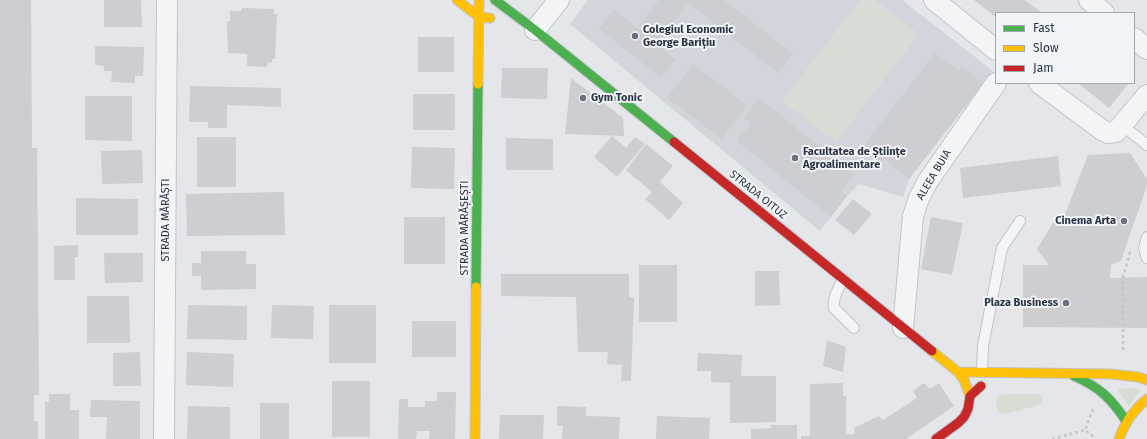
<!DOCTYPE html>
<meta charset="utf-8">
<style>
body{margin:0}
#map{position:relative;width:1147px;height:439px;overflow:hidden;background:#e4e6e9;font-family:"Fira Sans",sans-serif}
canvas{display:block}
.legend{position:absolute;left:995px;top:12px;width:140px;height:72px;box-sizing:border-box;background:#f2f5f8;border:1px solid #a2a8b0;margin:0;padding:5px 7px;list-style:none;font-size:12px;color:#2a3444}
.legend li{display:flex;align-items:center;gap:8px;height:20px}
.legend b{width:20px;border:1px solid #a2a8b0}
</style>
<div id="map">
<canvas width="1147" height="439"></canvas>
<ul class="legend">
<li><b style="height:5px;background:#4caf50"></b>Fast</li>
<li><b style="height:5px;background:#ffc107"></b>Slow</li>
<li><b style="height:5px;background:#c62828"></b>Jam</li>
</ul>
</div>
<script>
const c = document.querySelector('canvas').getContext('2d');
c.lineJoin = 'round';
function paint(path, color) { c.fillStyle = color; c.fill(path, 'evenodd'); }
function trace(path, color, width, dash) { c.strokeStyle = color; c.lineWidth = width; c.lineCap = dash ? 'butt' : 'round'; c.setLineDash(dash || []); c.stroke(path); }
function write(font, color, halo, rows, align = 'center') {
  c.font = font + ' "Fira Sans",sans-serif'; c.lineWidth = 4; c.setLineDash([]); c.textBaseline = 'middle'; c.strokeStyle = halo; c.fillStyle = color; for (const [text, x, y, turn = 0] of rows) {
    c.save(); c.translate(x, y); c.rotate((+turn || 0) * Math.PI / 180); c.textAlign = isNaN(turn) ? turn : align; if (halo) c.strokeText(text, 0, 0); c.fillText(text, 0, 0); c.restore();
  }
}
paint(new Path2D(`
 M588,0h314l91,71 -84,108 -6,18 -44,-13 -12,12 -27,35 -250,-207z`), '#d2d6dc');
paint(new Path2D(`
 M860,0h15l44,34 -83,108 -54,-41z
 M1131,388l10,2 -12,16 -11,-15 1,-2z
 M1036,394h4l3,6 -4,5 -33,9 -6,-1 -3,-4 -1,-9 3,-4 11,-2z`), '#d5ddd4');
paint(new Path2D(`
 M0,0h31l1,148h5l2,247h-5v26h4v18h-38z
 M104,0h37l1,27h-38z
 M659,0h65l69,54 -15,19 -90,-70 -32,41 20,15 -15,19 -62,-50 15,-19 23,19z
 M974,0h51l17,13h-46v4z
 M242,8l32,1v5h3l-2,45h-3v4l-4,-1 -1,5 -20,-1v-12l-19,-1 -1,-32h3v-10h11z
 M418,37h36v35h-36z
 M95,46l49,1 -1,29h-8v7l-24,-1 1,-11h-8v-5l-9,-1z
 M935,53l24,18 3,-4 21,16 -74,96 -24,-19 -4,4 -20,-15z
 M693,64l54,41 -25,34 -55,-41z
 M502,68h46l-1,31 -46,-1z
 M571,78l52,40 1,18 -59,-2z
 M1078,83h51l-20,25z
 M190,86l91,2v19l-54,-2v23h-19v-6h-19z
 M413,94h42v36h-42z
 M85,96h47v45l-47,-1z
 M759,98l95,77 -13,16 6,5 -16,21 -94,-76 14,-18 -7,-5z
 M612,136l14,12 9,-11 10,7 -28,33 -23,-20z
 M197,137h39v50h-39z
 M506,138l47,1v31h-47z
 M646,144l27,22 -17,21 4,-5 23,21 -14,17 -24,-21 7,-7 -26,-22z
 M412,147l43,1 -1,41 -43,-1z
 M142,150l1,33 -41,1 -1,-33z
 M1130,153l17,26v6l-26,76 -10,4 -1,13 37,-1v51l-124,-1v-62h26l-12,-16 20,-33 7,1 24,-62z
 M1058,156l3,30 -98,12 -3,-30z
 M284,192l1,43 -98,1 -1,-42z
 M76,198l62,1v36h-62z
 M853,199l19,15 -18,21 -19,-15z
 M404,217h41v47h-41z
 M931,217l32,6 -11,52 -31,-6z
 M78,245v12h-3v23h-21v-34z
 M201,251h45v13h10v25l-55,1v-14h-9v-13h9z
 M104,253h39v29l-38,1z
 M639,265h38v57h-38z
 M755,271h24l1,34 -25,1z
 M501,274h128v23l5,1 -3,83h-10l1,-16 -15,-1 1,-12h-30l-2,-55 -75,-1z
 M87,296h42l1,47h-43z
 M188,305l59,1v34l-60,-1z
 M272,305l42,1 -1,33 -42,-1z
 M329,305h47v58h-47z
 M412,321h44v36h-44z
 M827,340l19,7 -3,25 -20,-6z
 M140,352l1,34h-28v-33z
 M187,352l47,2 -1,33 -47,-2z
 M698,353l44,2 -1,21h35v46l-46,1v-40l-19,-1v-11h-14z
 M332,381h38v56h-38z
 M843,383v13h3v38h9l-1,-6 25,-12 4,4 34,-22 -4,-7 11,-8 6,6 9,-6 15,23 -48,33h-105v-3h9v-52z
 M437,392h19l-1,47h-26l1,-8h-13l-1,8h-18l1,-40h9v8h17v-6h12z
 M49,394h21v16h9v29h-34v-37h4z
 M91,400l49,1v38h-34l1,-22h-17z
 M260,403h29v36h-29z
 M188,406l42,1v32h-43z
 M557,406l29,1v9l34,1 -1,22h-57l1,-13h-6z
 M500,415h44l-1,24h-44z
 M657,416l53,2 -1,21h-53z
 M771,425h26v14h-46v-10l20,-1z`), '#ccced2');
const lane = new Path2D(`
 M1122,125l25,20
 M1147,237l-3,11 3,10
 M843,279c-4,9 -11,19 -9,29l20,20
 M982,372l1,-26 19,-98 18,-27`);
const street = new Path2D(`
 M934,0l62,50
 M1089,0l15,13
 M535,30l24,-30
 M1134,38l13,11
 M1039,83l63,47 6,3 8,-1 31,-37
 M903,328l10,-112 6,-18 9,-17 68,-98
 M164,439l3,-439`);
const fast = new Path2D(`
 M495,0l40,30 139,112
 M476,287l2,-203
 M1074,376c25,11 37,22 52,45`);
const slow = new Path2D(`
 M457,0l22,17 11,1
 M478,84l1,-84
 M932,351l26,21 6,8 6,16
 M958,372l152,2 28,3 9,3
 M475,439l1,-152
 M1119,439c6,-17 14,-29 28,-40`);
const jam = new Path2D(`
 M674,142l258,209
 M936,439l22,-16 6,-6 4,-8 2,-13 11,-10`);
trace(lane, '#c2c4c7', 12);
trace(street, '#c2c4c7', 22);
trace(fast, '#c2c4c7', 11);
trace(slow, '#c2c4c7', 11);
trace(jam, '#c2c4c7', 11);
trace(new Path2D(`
 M1123,350v-72l7,-26
 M1093,409l-8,21 10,8
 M1052,439l33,-9`), '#c3c5c9', 2.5, [3, 3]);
trace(lane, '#f3f4f6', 10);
trace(street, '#f3f4f6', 20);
trace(fast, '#4caf50', 9);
trace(slow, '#ffc107', 9);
trace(jam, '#c62828', 9);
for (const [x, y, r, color] of [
 [635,36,4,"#6b727e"],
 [583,98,4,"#6b727e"],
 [795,158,4,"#6b727e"],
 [1124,221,4,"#6b727e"],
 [1066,303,4,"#6b727e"]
]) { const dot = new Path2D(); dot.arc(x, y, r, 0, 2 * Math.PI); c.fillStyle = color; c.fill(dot); trace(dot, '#f2f5f8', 1.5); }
write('bold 11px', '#2a3444', '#f2f5f8', [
 ["Colegiul Economic",643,30],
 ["George Barițiu",643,43],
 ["Gym Tonic",591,98],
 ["Facultatea de Științe",803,152],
 ["Agroalimentare",803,165],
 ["Cinema Arta",1116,221,"right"],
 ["Plaza Business",1058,303,"right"]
], 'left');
write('11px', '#2a3444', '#f2f5f8', [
 ["ALEEA BUIA",934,175,-59],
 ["STRADA OITUZ",758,195,39],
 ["STRADA MĂRĂȘTI",166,220,-90],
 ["STRADA MĂRĂȘEȘTI",465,228,-90]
]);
</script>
